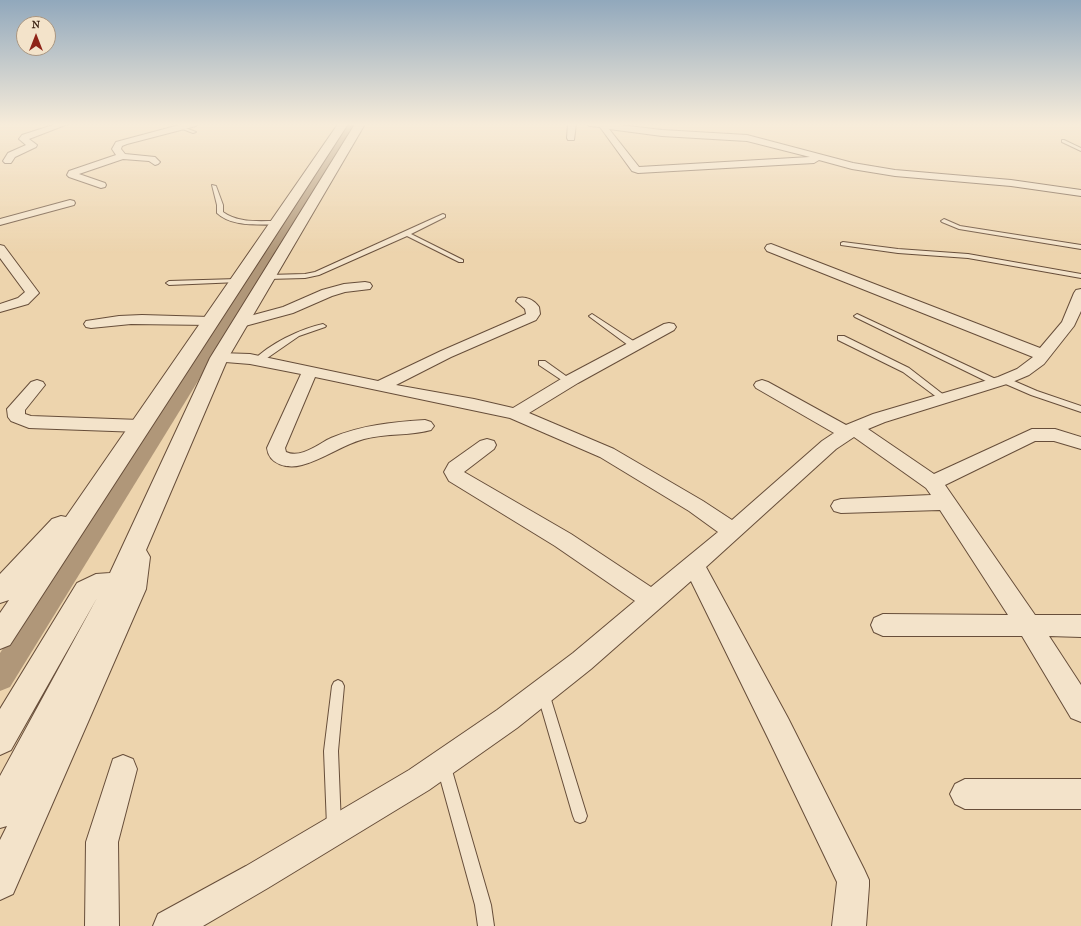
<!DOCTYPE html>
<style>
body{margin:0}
#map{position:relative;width:1081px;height:926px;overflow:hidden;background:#edd4ad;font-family:"IM FELL French Canon",serif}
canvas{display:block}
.north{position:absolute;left:16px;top:16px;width:40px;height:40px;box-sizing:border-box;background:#f3e3ca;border:1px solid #a99681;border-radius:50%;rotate:0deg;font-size:11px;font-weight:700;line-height:16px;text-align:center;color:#3a2213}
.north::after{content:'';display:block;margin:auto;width:14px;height:18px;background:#8f2418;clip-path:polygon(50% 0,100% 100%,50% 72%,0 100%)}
</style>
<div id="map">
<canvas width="1081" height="926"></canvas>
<div class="north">N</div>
</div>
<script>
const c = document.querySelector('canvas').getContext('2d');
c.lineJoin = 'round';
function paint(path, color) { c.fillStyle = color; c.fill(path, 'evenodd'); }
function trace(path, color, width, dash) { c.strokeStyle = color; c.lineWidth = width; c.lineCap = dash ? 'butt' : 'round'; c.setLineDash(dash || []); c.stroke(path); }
paint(new Path2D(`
 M347,124h9l-346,563 -10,4v-38z`), '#b09779');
const service = new Path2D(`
 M180,126l16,6 -3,1 -13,-5z
 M1062,140h2l17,8v3l-19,-9z
 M212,185l4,1 7,19v7c15,11 35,9 53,9l3,2 -3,2c-19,-1 -44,2 -59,-12v-8z
 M443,214l2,1v2l-34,17 52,26v2h-4l-52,-26 -88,39 -14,3 -37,1 -3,-2 3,-2 37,-1 10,-2z
 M944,219l16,7 121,19v4l-122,-20 -17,-7 -1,-1z
 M843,242l55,7 70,5 113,20v4l-113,-20 -70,-5 -57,-8v-2z
 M237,279l3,2 -1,1 -70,3 -3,-2 3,-2z
 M592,314l46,30v4h-6l-42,-31 -1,-1z
 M857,314l143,67 1,2 -1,2h-6l-139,-68 -1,-1z
 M323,324l3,2 -1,1 -26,9 -39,27h-3l-4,-2c16,-17 47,-32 70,-37z
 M838,336h6l65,32 40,31 -1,2h-6l-39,-29 -65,-32z
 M539,361h6l28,20 -4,2h-3l-27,-18z
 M1001,378h6l30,13 44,15v6l-50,-17 -30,-13 -1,-2z
 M338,680l4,2 2,4 -6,65 3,75 -2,5 -5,2 -5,-2 -2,-5 -3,-75 8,-65 2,-4z
 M543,687l4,2 2,4 38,123 -2,5 -5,2 -5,-2 -2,-5 -36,-123 2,-4z
 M444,760l5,2 2,5 40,138 3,21h-16l-3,-21 -38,-138 2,-5z`);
const minor = new Path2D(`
 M56,124h12l-39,15 8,6 -1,2 -21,10 -4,6h-6l-2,-2 5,-8 18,-8 -7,-6 3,-4z
 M183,124h14l-1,2 -69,18 -5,2 -1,3 4,5 30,3 5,5 -2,2 -3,1 -6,-4 -26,-2 -44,15 26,9 1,2 -1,2 -4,1 -32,-11 -2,-2 2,-4 47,-16 -4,-6 4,-7z
 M568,124h8l-2,16h-6l-1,-2z
 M588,124h24l50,6 85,5 106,28 42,7 116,10 70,10v6l-70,-10 -116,-10 -43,-7 -33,-9 -5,3 -176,10 -6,-2 -32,-44 -11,-1zM609,129l53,7 85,5 63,16 -171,10z
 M70,200l4,1 1,2 -1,2 -74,20v-6z
 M771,244l269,104 22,-26 12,-29 2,-3 5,-1v22l-7,15 -30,38 -15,11 -19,8 -125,39 -17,7 66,45 98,-45h23l26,8v12l-27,-8h-19l-90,44 90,130h46v22l-32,-1 32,49v37l-10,-4 -49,-82h-139l-9,-4 -3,-7 3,-7 9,-4 125,1 -68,-105 -99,3 -7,-2 -3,-5 3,-5 7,-2 90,-4 -5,-7 -72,-51 -18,12 -130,118 82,151 76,151 5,11v6l-3,40h-34l5,-44 -69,-144 -77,-157 -100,88 -74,59 -88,62 -161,98 -65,38h-50l5,-12 88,-48 163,-96 88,-60 76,-57 62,-52 -80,-55 -106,-65 -5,-9 5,-9 31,-22 7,-2 7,2 2,4 -2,4 -30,23 107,62 80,53 67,-55 -29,-21 -89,-54 -90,-39 -195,-41 -30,71 1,4c15,7 32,-8 45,-14 30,-13 62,-16 94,-18l6,2 3,4 -3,4c-21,6 -44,3 -67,9 -22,6 -40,20 -62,26 -14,4 -33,0 -35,-17l34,-74 -51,-10 -37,-3 -2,-3 2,-3 6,-2 31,1 128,27 63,-30 85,-37 -1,-5 -9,-8 2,-3c8,-2 16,2 21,9l1,7 -4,6 -85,37 -55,28 78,14 39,9 53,-32 98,-52 5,-1 5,1 2,3 -2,3 -96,53 -49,30 85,36 89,52 29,19 90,-79 12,-8 -78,-45 -2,-3 2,-3 6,-2 6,2 78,43 27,-11 125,-37 19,-8 16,-12 -266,-106 -2,-3 2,-3z
 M0,245l4,1 35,47 -11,11 -28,8v-8l18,-6 7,-6 -25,-34z
 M365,282l5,1 2,3 -2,3 -25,3 -13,4 -39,17 -48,13 -5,1 -5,-1 -2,-3 2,-3 48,-13 39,-17 22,-6z
 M142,315l68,2 5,1 2,3 -2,3 -5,1 -79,-1 -40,4 -5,-1 -2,-3 2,-3 33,-5z
 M37,380l6,2 2,3 -20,25v4l6,2 109,4 6,2 3,4 -3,4 -6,2 -111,-4 -18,-7 -3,-4 -1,-8 24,-27z
 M123,755l10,4 4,10 -19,73 1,84h-34l1,-84 27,-83z
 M965,779h116v30h-116l-10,-5 -5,-10 5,-10z`);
const tertiary = new Path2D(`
 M338,124h10l-338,521 -10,4v-36l9,-13 -9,3v-29l52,-55 9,-3 5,1z
 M355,124h10l-137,234 -82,192 4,7 -4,32 -133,305 -13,6v-60l7,-14 -7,2v-52l97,-178 -86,152 -11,5v-46l77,-126 19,-9 14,-1 100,-215z`);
trace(service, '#674e3a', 2);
trace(minor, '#674e3a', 2);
trace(tertiary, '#674e3a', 2);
paint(service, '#f3e3ca');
paint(minor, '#f3e3ca');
paint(tertiary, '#f3e3ca');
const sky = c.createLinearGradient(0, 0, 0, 254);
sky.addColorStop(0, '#91a8bc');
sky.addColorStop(0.49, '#f7ecda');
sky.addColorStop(1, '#f7ecda00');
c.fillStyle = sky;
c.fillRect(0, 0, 1081, 254);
</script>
